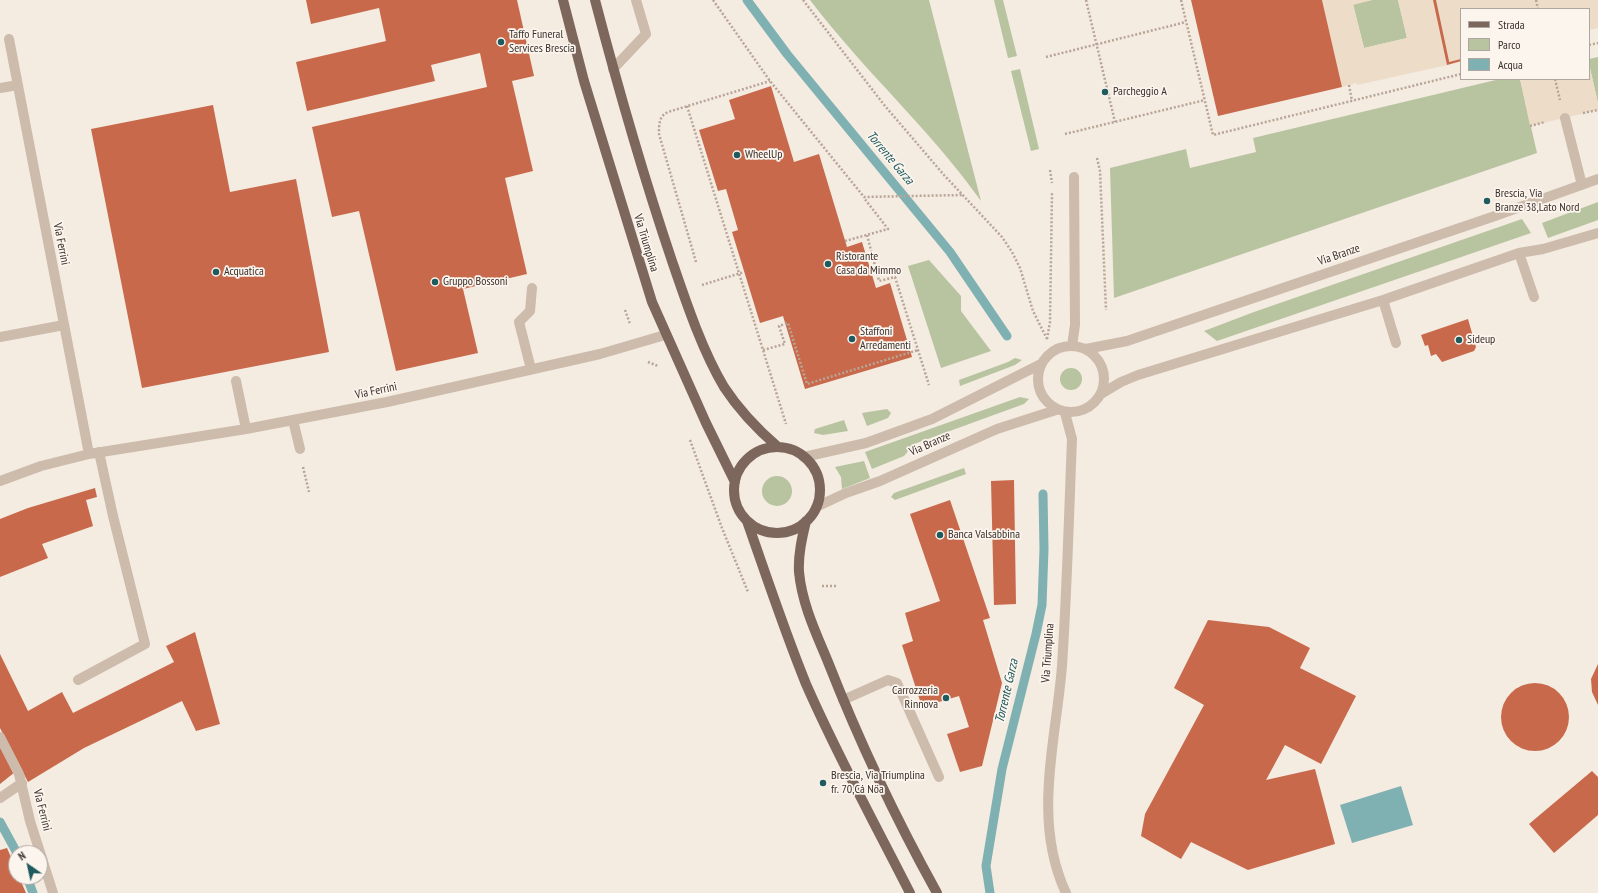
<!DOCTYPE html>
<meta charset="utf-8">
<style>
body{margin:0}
#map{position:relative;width:1598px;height:893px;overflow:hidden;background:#f4ebe1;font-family:"PT Sans Narrow",sans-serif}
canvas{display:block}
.legend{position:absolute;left:1460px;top:8px;width:130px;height:72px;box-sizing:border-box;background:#fbf5ee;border:1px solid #aea6a0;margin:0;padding:5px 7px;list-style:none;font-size:12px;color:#3b302b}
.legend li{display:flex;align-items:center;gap:8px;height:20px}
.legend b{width:20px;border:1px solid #aea6a0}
.north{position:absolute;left:8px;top:845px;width:40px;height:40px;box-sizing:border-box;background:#fbf5ee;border:1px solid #aea6a0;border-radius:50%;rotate:326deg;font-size:11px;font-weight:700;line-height:16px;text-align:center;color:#3b302b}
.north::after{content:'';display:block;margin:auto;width:14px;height:18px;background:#1f5a5e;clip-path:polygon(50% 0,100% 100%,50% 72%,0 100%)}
</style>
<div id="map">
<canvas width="1598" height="893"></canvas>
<ul class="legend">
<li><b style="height:5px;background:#7d675c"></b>Strada</li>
<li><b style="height:11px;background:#b8c4a0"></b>Parco</li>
<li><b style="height:11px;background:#7fb0b2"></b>Acqua</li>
</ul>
<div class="north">N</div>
</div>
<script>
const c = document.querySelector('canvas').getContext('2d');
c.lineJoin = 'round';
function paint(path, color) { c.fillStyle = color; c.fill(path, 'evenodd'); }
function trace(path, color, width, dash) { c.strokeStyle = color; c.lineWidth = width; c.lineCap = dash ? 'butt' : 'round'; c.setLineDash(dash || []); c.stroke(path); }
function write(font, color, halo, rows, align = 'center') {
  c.font = font + ' "PT Sans Narrow",sans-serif'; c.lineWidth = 3.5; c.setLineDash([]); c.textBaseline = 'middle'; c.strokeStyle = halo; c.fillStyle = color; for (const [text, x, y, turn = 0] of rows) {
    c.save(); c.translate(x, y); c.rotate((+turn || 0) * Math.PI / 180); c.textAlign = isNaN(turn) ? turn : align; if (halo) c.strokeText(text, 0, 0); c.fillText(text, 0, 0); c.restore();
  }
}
paint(new Path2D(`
 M810,0h119l52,201c-51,-72 -118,-131 -171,-201z
 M994,0h9l14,56 -9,2z
 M1372,0h26l9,38 -43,10 -11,-44z
 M1598,57v46l-9,-39v-5z
 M1020,69l19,80 -8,2 -20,-80z
 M1500,79h20l17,74 -423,145 -4,-130 76,-19 4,19 66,-16 -3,-14z
 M1598,202v18l-50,18 -6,-15z
 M1522,219l9,14 -314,108 -13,-10 50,-19z
 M929,260l32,36v15l30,40 -50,17 -33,-102z
 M1015,358l7,2 -7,5 -55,21 -1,-6 49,-18z
 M1060 379a11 11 0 1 1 22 0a11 11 0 1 1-22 0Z
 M1020,397l9,2 -5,5 -110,40 -10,12 -32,13 -7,-17z
 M887,409l4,4 -3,5 -21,8 -5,-13z
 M844,420l4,11 -25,4 -9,-2 1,-4z
 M864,461l6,17 -28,11 -1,-12 -6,-10z
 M964,468l2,6 -71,26 -4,-3 3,-4z
 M762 491a15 15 0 1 1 30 0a15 15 0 1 1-30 0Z`), '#b8c4a0');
paint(new Path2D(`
 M1322,0h50l-19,5 11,43 43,-10 -9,-38h200v28l-9,2v-21h-128v53l-104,23 -1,-2 -14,4z
 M1589,64l9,39v7l-68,16 -10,-47h69z`), '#ecdcc8');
paint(new Path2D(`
 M1401,786l12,39 -61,18 -12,-38z`), '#7fb0b2');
trace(new Path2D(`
 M747,0l40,54 163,198 57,84
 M0,822l17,31
 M27,877l6,16
 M990,893l-4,-27 16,-97 34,-135 6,-29 2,-56 -1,-55`), '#7fb0b2', 9);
paint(new Path2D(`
 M306,0h211l17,76 -22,5 21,90 -28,7 22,96 -64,15 15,64 -82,18 -37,-160 -27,6 -20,-90 175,-40 -7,-34 -49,12 4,16 -128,30 -11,-49 90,-21 -7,-33 -68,16z
 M1191,0h131l20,87 -124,29z
 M1433,0h3l13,61v1l12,-3v2l-14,4z
 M771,86l23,76 25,-8 28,93 15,-5 14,46 14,-5 22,74 -107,32 -22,-73 -23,7 -28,-91 6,-2 -12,-41 -8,2 -19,-61 36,-11 -6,-19z
 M213,105l17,87 66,-13 33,173 -187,36 -51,-259z
 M1468,319l8,28 -2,4 -32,11 -6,-8 -5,2 -3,-11 -3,1 -4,-11z
 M1014,480l2,124 -22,1 -3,-124z
 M95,488l2,9 -11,3 7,26 -51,18 6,14 -48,19v-58l28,-11z
 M950,500l40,118 -7,2 19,63 -20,83 -22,6 -13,-38 22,-7 -10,-31 -37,11 -20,-62 11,-4 -8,-28 35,-12 -30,-87z
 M1208,620l61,7 41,21 -10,20 56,28 -35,68 -36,-19 -19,35 49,-11 20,75 -87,26 -57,-28 -10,17 -40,-23 4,-22 59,-109 -30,-17z
 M195,632l25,92 -24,7 -14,-30 -98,47 -56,34 -28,-54v-74l28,57 34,-19 11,21 101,-51 -8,-16z
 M1598,664v41l-6,-13 -1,-13z
 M1501 717a34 34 0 1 1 68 0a34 34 0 1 1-68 0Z
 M0,744l15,28 -15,12z
 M1592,771l6,6v38l-44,38 -25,-29z
 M7,848l9,21v8h3l7,16h-26v-43z`), '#c8694b');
trace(new Path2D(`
 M713,0l57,81 94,116 98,-2
 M803,0l82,106 59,69 58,62 10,15 8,16 13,43 14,28
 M1086,0l29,122
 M1181,0l32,135 248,-61
 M1536,0l2,9
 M1589,45l9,-2
 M1046,57l140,-35
 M1555,79l5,21
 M1349,85l3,16
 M687,106l99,318
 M1583,113l15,-3
 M1530,126l15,-4
 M1065,134l140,-34
 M1097,158l3,13 6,139
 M1050,170l2,13
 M867,235l12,46 16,-4 34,108
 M845,241l43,-12 -24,-31
 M696,262l-37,-128c0,-10 0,-18 9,-22l102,-31
 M702,285l42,-13
 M625,310l5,14
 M1047,339l3,-17 2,-130
 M763,350l22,-6 -6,-18 9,-3 19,61 111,-34
 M648,362l10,4
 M690,440l32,88 26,64
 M303,467l6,25
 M822,586h15`), '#b9a596', 2.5, [2, 2]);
trace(new Path2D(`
 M9,39l80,415
 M613,69l33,-35 -10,-34
 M0,88l18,-3
 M1565,118l17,67
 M1519,253l15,44
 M1383,300l13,43
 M0,337l64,-12
 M1038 379a33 33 0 1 1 66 0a33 33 0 1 1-66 0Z
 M1072,346l3,-21 -1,-148
 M1086,349l41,-8 368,-125 103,-37
 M531,369l-12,-47 11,-11 2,-23
 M236,381l10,48
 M1101,394l20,-12 17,-7 245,-75 136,-47 24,-4 55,-16
 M1065,413l7,26c-3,75 -5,151 -10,227 -6,75 -30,155 4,227
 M293,420l7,29
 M804,457l62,-14 66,-24 109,-55
 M0,481l41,-15 48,-12 157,-25 141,-27 213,-48 65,-19
 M816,507l30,-14 34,-12 117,-52 59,-19
 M78,680l67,-36 -32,-128 -14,-64
 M843,700l45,-20 9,3 42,94
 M0,737l19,37 11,47 23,72
 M0,798l22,-15`), '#cdbbac', 10);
trace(new Path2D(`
 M563,0l21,81 68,221 54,121 29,59
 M595,0c23,88 48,175 77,261 14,41 30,89 52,126 15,23 33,42 54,60
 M734 490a43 43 0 1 1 86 0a43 43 0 1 1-86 0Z
 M747,521c19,54 37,109 59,163 31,71 69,140 104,209
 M806,521c-4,17 -8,34 -7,51 3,32 17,61 29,90 31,79 68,157 109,231`), '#7d675c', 10);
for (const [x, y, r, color] of [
 [501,42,4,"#1f5a5e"],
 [1105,92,4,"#1f5a5e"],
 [737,155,4,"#1f5a5e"],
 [1487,201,4,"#1f5a5e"],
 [828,264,4,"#1f5a5e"],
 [216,272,4,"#1f5a5e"],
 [435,282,4,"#1f5a5e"],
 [852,339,4,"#1f5a5e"],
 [1459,340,4,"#1f5a5e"],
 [940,535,4,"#1f5a5e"],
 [946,698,4,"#1f5a5e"],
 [823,783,4,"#1f5a5e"]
]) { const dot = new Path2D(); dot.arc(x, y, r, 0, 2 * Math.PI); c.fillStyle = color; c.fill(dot); trace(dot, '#fbf5ee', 1.5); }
write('12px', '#3b302b', '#fbf5ee', [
 ["Taffo Funeral",509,35],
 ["Services Brescia",509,49],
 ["Parcheggio A",1113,92],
 ["WheelUp",745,155],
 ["Brescia, Via",1495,194],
 ["Branze 38,Lato Nord",1495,208],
 ["Ristorante",836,257],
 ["Casa da Mimmo",836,271],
 ["Acquatica",224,272],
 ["Gruppo Bossoni",443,282],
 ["Staffoni",860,332],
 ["Arredamenti",860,346],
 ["Sideup",1467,340],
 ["Banca Valsabbina",948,535],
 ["Carrozzeria",938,691,"right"],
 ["Rinnova",938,705,"right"],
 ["Brescia, Via Triumplina",831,776],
 ["fr. 70,Cá Nöa",831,790]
], 'left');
write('12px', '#3b302b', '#fbf5ee', [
 ["Via Triumplina",646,243,73],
 ["Via Ferrini",61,244,79],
 ["Via Branze",1339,255,-19],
 ["Via Ferrini",376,391,-12],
 ["Via Branze",930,444,-24],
 ["Via Triumplina",1048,653,-86],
 ["Via Ferrini",42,810,76]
]);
write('italic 13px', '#1f5a5e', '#fbf5ee', [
 ["Torrente Garza",890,158,50],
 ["Torrente Garza",1007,691,-77]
]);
</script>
